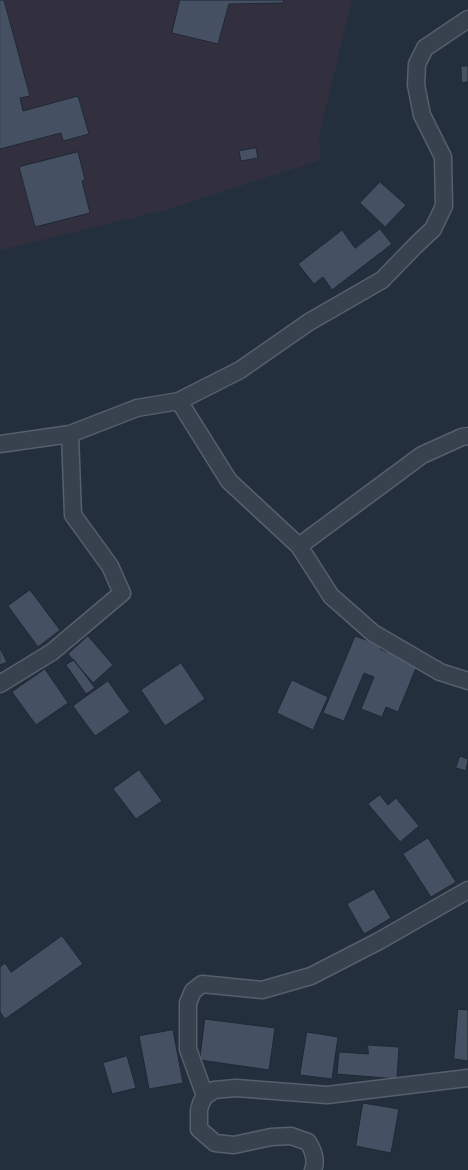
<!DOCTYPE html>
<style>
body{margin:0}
canvas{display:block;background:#242f3e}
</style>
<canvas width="468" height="1170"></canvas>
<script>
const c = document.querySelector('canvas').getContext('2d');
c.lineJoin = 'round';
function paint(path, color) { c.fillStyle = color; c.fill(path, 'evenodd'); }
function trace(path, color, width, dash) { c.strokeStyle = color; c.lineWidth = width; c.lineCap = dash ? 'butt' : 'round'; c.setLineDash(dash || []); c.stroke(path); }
paint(new Path2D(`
 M0,0h352l-33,136 1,24 -151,49 -169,41z`), '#32303f');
const building = new Path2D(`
 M0,0h4l26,96 -10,2 3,13 55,-15 11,38 -26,7 -2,-8 -61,16z
 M180,0h104l-1,3 -54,1 -11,40 -46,-11z
 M461,66h7v16l-6,1z
 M256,148l2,10 -17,3 -2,-10z
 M78,152l7,28 -3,1 8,32 -55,14 -16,-60z
 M380,182l26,23 -21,22 -25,-24z
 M380,229l12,15 -60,46 -9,-13 -9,7 -16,-20 44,-34 13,18z
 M30,590l30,40 -22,17 -30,-41z
 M377,632l9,4 -6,13 7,3 6,-13 30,12 -25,61 -12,-5 -4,10 -21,-8 13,-32 -10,-4 -20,48 -21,-8 32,-77 17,6z
 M88,636l25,29 -20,18 -25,-29z
 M0,648l7,14 -7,3z
 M74,660l21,28 -9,6 -20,-29z
 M181,663l24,36 -40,27 -24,-36z
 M45,669l23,34 -32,22 -24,-33z
 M292,680l36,17 -15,33 -36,-17z
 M108,681l22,31 -35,24 -22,-30z
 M460,756l8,3 -2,12 -10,-3z
 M139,770l23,31 -26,18 -23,-30z
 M380,795l8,10 8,-7 23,28 -19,16 -32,-38z
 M428,838l28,44 -25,15 -28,-43z
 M374,889l17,29 -27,16 -17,-30z
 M62,936l21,28 -78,55 -5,-7v-45l5,-4 6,9z
 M458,1009l10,1v51l-14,-2z
 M205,1019l70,9 -6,42 -69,-10z
 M173,1030l10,53 -34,6 -10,-53z
 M307,1032l31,5 -6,42 -32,-4z
 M368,1045l31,2 -2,32 -60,-5 2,-22 29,2z
 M127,1056l9,32 -24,6 -9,-31z
 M363,1103l36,6 -8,44 -35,-7z`);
paint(building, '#455162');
trace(building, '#1f2835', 1);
const minor = new Path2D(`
 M179,401l50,80 70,65 32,50 42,37 67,39 28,9
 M0,444l70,-10 67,-26 42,-7 61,-31 69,-48 73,-42 34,-35 17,-16 11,-23 -1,-49 -21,-42 -6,-30 1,-21 8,-16 43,-29
 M299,546l123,-91 40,-18 6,-1
 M0,684l52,-32 70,-59 -12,-27 -37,-51 -3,-81
 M205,1096l-17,-47v-46l5,-12 9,-7 60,6 49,-14 68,-35 89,-51
 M313,1170c4,-10 0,-20 -5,-28l-17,-6 -20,1 -37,8 -19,-2 -16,-14v-19l2,-7 4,-7 9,-6 22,-2 91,7 141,-17`);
trace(minor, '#565f6c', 19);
trace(minor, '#38414e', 16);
</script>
